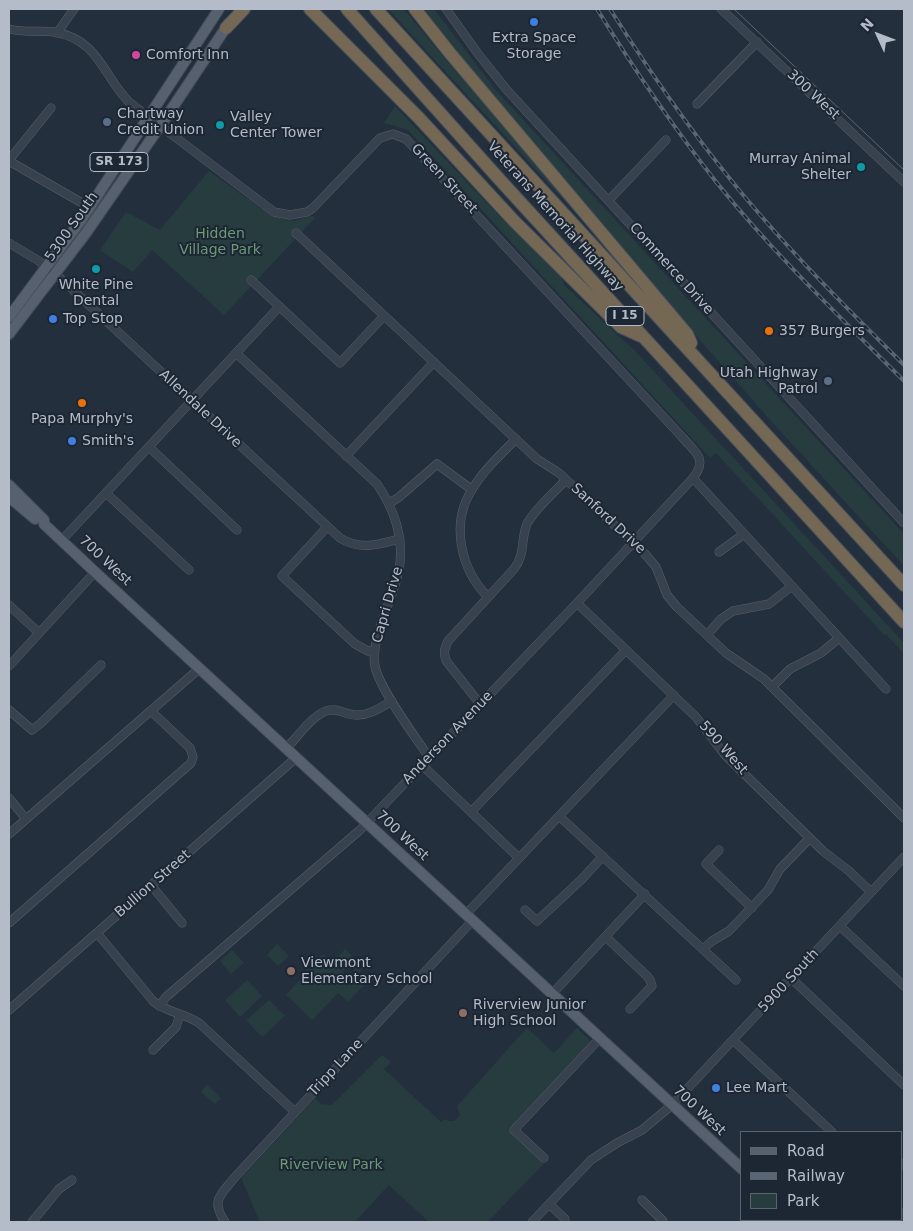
<!DOCTYPE html>
<style>
body{margin:0}
#map{position:relative;width:913px;height:1231px;overflow:hidden;background:#242f3e;font-family:"DejaVu Sans",sans-serif}
canvas{display:block}
.frame{position:absolute;inset:0;border:10px solid #b4bcc9;pointer-events:none}
.legend{position:absolute;left:740px;top:1131px;width:162px;height:90px;box-sizing:border-box;background:#1d2633;border:1px solid #59626f;margin:0;padding:6px 9px;list-style:none;font-size:15px;color:#b4bcc9}
.legend li{display:flex;align-items:center;gap:10px;height:25px}
.legend b{width:25px;border:1px solid #59626f}
.north{position:absolute;left:853px;top:10px;width:50px;height:50px;-webkit-text-stroke:4px #1d2633;paint-order:stroke;rotate:313deg;font-size:14px;font-weight:700;line-height:20px;text-align:center;color:#b4bcc9}
.north::after{content:'';display:block;margin:auto;width:18px;height:22px;background:#b4bcc9;clip-path:polygon(50% 0,100% 100%,50% 72%,0 100%)}
</style>
<div id="map">
<canvas width="913" height="1231"></canvas>
<div class="frame"></div>
<ul class="legend">
<li><b style="height:6px;background:#56606e"></b>Road</li>
<li><b style="height:6px;background:#5a6575"></b>Railway</li>
<li><b style="height:14px;background:#263c3f"></b>Park</li>
</ul>
<div class="north">N</div>
</div>
<script>
const c = document.querySelector('canvas').getContext('2d');
c.lineJoin = 'round';
function paint(path, color) { c.fillStyle = color; c.fill(path, 'evenodd'); }
function trace(path, color, width, dash) { c.strokeStyle = color; c.lineWidth = width; c.lineCap = dash ? 'butt' : 'round'; c.setLineDash(dash || []); c.stroke(path); }
function write(font, color, halo, rows, align = 'center') {
  c.font = font + ' "DejaVu Sans",sans-serif'; c.lineWidth = 4; c.setLineDash([]); c.textBaseline = 'middle'; c.strokeStyle = halo; c.fillStyle = color; for (const [text, x, y, turn = 0] of rows) {
    c.save(); c.translate(x, y); c.rotate((+turn || 0) * Math.PI / 180); c.textAlign = isNaN(turn) ? turn : align; if (halo) c.strokeText(text, 0, 0); c.fillText(text, 0, 0); c.restore();
  }
}
paint(new Path2D(`
 M388,9h16l41,50 93,106 56,68z
 M424,9h10l61,80 409,445v32l-133,-145 -79,-90 -128,-154 -97,-109z
 M395,106l105,111 56,55 5,5 3,8 72,67 268,291v11l-18,-20 -2,1 -168,-182 -6,5 -302,-328 -24,-7z
 M209,171l63,45 21,5 19,-5 3,2 -91,97 -72,-65 -19,22 -33,-22 26,-38 34,18z
 M277,944l12,12 -11,10 -11,-11z
 M345,949l19,18 -6,7 9,8 -19,20 -10,-9 -26,27 -26,-25 37,-41 29,26 5,-7 -8,-8 -6,6 -4,-4 5,-6 -1,-1 -6,5 -5,-4 5,-5 3,1 -1,-1z
 M232,950l12,13 -13,11 -11,-13z
 M247,980l15,16 -22,21 -15,-17z
 M269,1000l16,16 -23,21 -16,-17z
 M527,1028l27,25 23,-25 14,13 -1,1 -81,88 35,33 -56,59h-59l-40,-37 -34,37h-95l-19,-44 74,-80 6,6 11,1 50,-50 9,7 -7,7 57,53 4,-3c6,4 12,2 15,-4l-3,-9z
 M207,1085l14,13 -6,6 -14,-12z`), '#263c3f');
const minor = new Path2D(`
 M446,9l33,46 27,34 398,434
 M721,9l183,173
 M9,29c15,4 31,1 46,3 44,8 48,44 74,70l145,110 16,3 17,-3 6,-4 67,-70 13,-4 13,5 277,299c13,15 25,21 10,40l-116,125 -217,227 -194,167 -7,9
 M57,33l17,-24
 M697,104l60,-62
 M9,160l42,-52
 M9,161l80,46
 M609,200l57,-60
 M296,233l241,226 22,14 86,81 11,13 11,28 10,12 49,46 38,26 140,139
 M9,243l30,18 22,18 279,259c21,13 38,6 60,1
 M251,280l89,83 44,-47
 M236,353l141,131c18,26 29,58 21,90 -3,16 -11,31 -16,47 -4,14 -10,30 -7,45 4,22 40,71 54,91
 M149,447l88,83
 M346,456l88,-94
 M693,478l193,211
 M106,493l83,77
 M389,503l9,-5 39,-34 34,25
 M327,527l-45,49 73,68 13,7h7
 M62,540l217,-233
 M719,552l25,-18
 M488,597c-28,-28 -38,-75 -15,-109 11,-18 28,-34 43,-49
 M577,603l119,114 29,38 98,96 26,20 22,21
 M9,605l30,28
 M707,635l14,-16 12,-8 36,-7 23,-18
 M9,666l86,-94
 M772,687l18,-18 31,-16 18,-15
 M480,704l-33,-42c-4,-8 -3,-13 1,-21l66,-72c12,-16 6,-28 13,-45 6,-13 28,-33 39,-44
 M9,710l23,20 9,-7 60,-58
 M287,748c10,-11 25,-32 39,-37 11,-4 19,4 30,4 13,1 25,-8 36,-14
 M422,765l97,93
 M9,798l17,21
 M471,812l155,-162
 M559,816l177,164
 M9,834l191,-166
 M719,850l-13,14 46,44
 M151,885l31,38
 M525,910l12,11 45,-42 21,-23
 M466,914l208,-219
 M9,923l182,-160 2,-6 -3,-9 -39,-37
 M840,926l64,60
 M97,933l56,68c14,12 32,12 46,22l96,89
 M606,937l41,39 3,4 2,6 -22,23
 M703,949l9,-8 17,-10 39,-41 12,-21 30,-31
 M791,978l113,107
 M552,994l93,-100
 M9,1010l288,-253
 M733,1040l99,92
 M153,1050l23,-23 4,-13
 M544,1158l-30,-28 86,-92
 M902,1165l2,-2
 M642,1200l21,21 -1,1
 M549,1204l16,15
 M902,1213l2,3
 M32,1222l27,-33 13,-9
 M225,1222c-15,-22 -4,-27 10,-45l238,-257
 M532,1222l59,-62 26,-17 25,-13 30,-25 232,-248
 M849,1222l2,-2`);
const major = new Path2D(`
 M9,317l73,-98 137,-210
 M9,334l77,-101 81,-117 62,-93
 M9,485l35,35v4l51,48 647,597
 M9,497l26,22
 M797,1220l2,2`);
const highway = new Path2D(`
 M310,9l109,109 95,103 107,106 20,9
 M347,9l153,171 404,442
 M376,9c175,193 353,383 528,576
 M415,9l34,43 238,282 4,9
 M226,28l18,-19`);
trace(minor, '#565f6c', 9);
trace(major, '#414a57', 12);
trace(highway, '#434c59', 14);
trace(minor, '#38414e', 8);
trace(major, '#56606e', 10);
trace(highway, '#746855', 12);
trace(new Path2D(`
 M734,9l170,161`), '#5a6575', 1);
const rail = new Path2D(`
 M597,9c37,60 76,118 120,174 57,71 123,134 187,198
 M610,9c46,73 95,143 152,208 45,52 94,100 142,148`);
trace(rail, '#5a6575', 4);
trace(rail, '#1d2633', 2, [5.5]);
for (const [x, y, r, color] of [
 [534,22,5,"#3f7fe0"],
 [136,55,5,"#d1479c"],
 [107,122,5,"#5c6f8a"],
 [220,125,5,"#0f9aa8"],
 [861,167,5,"#0f9aa8"],
 [96,269,5,"#0f9aa8"],
 [53,319,5,"#3f7fe0"],
 [769,331,5,"#e8710a"],
 [828,381,5,"#5c6f8a"],
 [82,403,5,"#e8710a"],
 [72,441,5,"#3f7fe0"],
 [291,971,5,"#8d6e63"],
 [463,1013,5,"#8d6e63"],
 [716,1088,5,"#3f7fe0"]
]) { const dot = new Path2D(); dot.arc(x, y, r, 0, 2 * Math.PI); c.fillStyle = color; c.fill(dot); trace(dot, '#1d2633', 2); }
for (const [x, y, w] of [
 [119,162,58],
 [625,316,38]
]) { const box = new Path2D(); box.roundRect(x - w / 2, y - 9.5, w, 19, 4); c.fillStyle = '#1d2633'; c.fill(box); trace(box, '#b4bcc9', 1); }
write('bold 12px', '#b4bcc9', null, [
 ["SR 173",119,162],
 ["I 15",625,316]
]);
write('14px', '#b4bcc9', '#1d2633', [
 ["Extra Space",534,38,"center"],
 ["Storage",534,54,"center"],
 ["Comfort Inn",146,55],
 ["Chartway",117,114],
 ["Credit Union",117,130],
 ["Valley",230,117],
 ["Center Tower",230,133],
 ["Murray Animal",851,159,"right"],
 ["Shelter",851,175,"right"],
 ["White Pine",96,285,"center"],
 ["Dental",96,301,"center"],
 ["Top Stop",63,319],
 ["357 Burgers",779,331],
 ["Utah Highway",818,373,"right"],
 ["Patrol",818,389,"right"],
 ["Papa Murphy's",82,419,"center"],
 ["Smith's",82,441],
 ["Viewmont",301,963],
 ["Elementary School",301,979],
 ["Riverview Junior",473,1005],
 ["High School",473,1021],
 ["Lee Mart",726,1088]
], 'left');
write('14px', '#b4bcc9', '#1d2633', [
 ["300 West",813,95,43],
 ["Green Street",444,179,47],
 ["Veterans Memorial Highway",555,217,48],
 ["5300 South",72,227,-55],
 ["Commerce Drive",671,269,48],
 ["Allendale Drive",200,409,43],
 ["Sanford Drive",608,519,43],
 ["700 West",105,561,43],
 ["Capri Drive",388,605,-74],
 ["Anderson Avenue",448,738,-46],
 ["590 West",723,748,49],
 ["700 West",402,836,43],
 ["Bullion Street",153,884,-41],
 ["5900 South",789,981,-47],
 ["Tripp Lane",336,1068,-47],
 ["700 West",699,1111,43]
]);
write('14px', '#6b9a76', '#1d2633', [
 ["Hidden",220,234],
 ["Village Park",220,250],
 ["Riverview Park",331,1165]
]);
</script>
